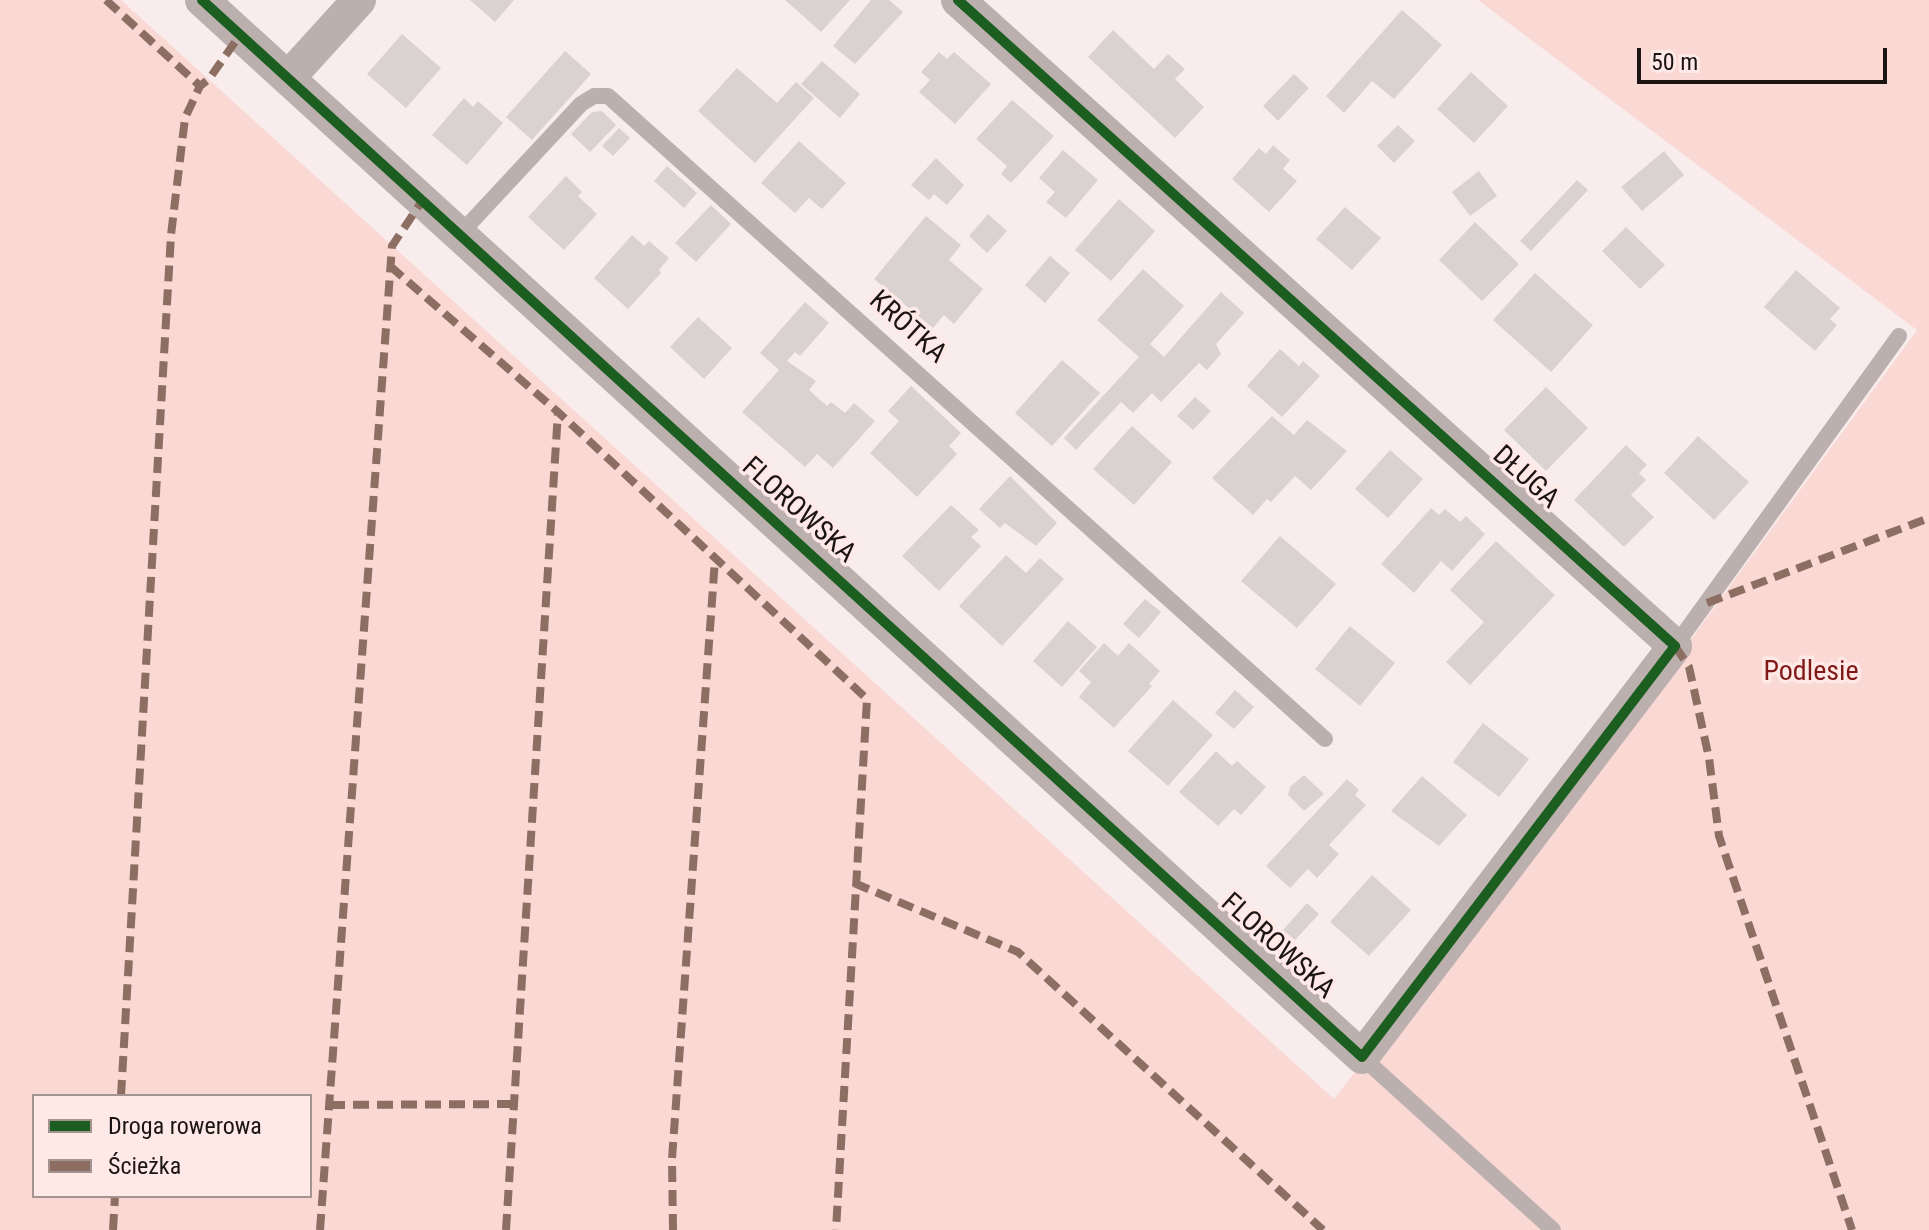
<!DOCTYPE html>
<meta charset="utf-8">
<style>
body{margin:0}
#map{position:relative;width:1929px;height:1230px;overflow:hidden;background:#f8edec;font-family:"Roboto Condensed",sans-serif}
canvas{display:block}
.legend{position:absolute;left:32px;top:1094px;width:280px;height:104px;box-sizing:border-box;background:#fee9e6;border:2px solid #a39492;margin:0;padding:10px 14px;list-style:none;font-size:24px;color:#1b1413}
.legend li{display:flex;align-items:center;gap:16px;height:40px}
.legend b{width:40px;border:2px solid #a39492}
.scale{position:absolute;left:1637px;top:48px;width:250px;height:36px;box-sizing:border-box;border:4px solid #1b1413;border-top:0;padding-left:10px;font-size:24px;line-height:28px;white-space:nowrap;color:#1b1413;-webkit-text-stroke:6px #fee9e6;paint-order:stroke}
</style>
<div id="map">
<canvas width="1929" height="1230"></canvas>
<ul class="legend">
<li><b style="height:10px;background:#1b5e20"></b>Droga rowerowa</li>
<li><b style="height:10px;background:#8d6e63"></b>Ścieżka</li>
</ul>
<div class="scale">50 m</div>
</div>
<script>
const c = document.querySelector('canvas').getContext('2d');
c.lineJoin = 'round';
function paint(path, color) { c.fillStyle = color; c.fill(path, 'evenodd'); }
function trace(path, color, width, dash) { c.strokeStyle = color; c.lineWidth = width; c.lineCap = dash ? 'butt' : 'round'; c.setLineDash(dash || []); c.stroke(path); }
function write(font, color, halo, rows, align = 'center') {
  c.font = font + ' "Roboto Condensed",sans-serif'; c.lineWidth = 7; c.setLineDash([]); c.textBaseline = 'middle'; c.strokeStyle = halo; c.fillStyle = color; for (const [text, x, y, turn = 0] of rows) {
    c.save(); c.translate(x, y); c.rotate((+turn || 0) * Math.PI / 180); c.textAlign = isNaN(turn) ? turn : align; if (halo) c.strokeText(text, 0, 0); c.fillText(text, 0, 0); c.restore();
  }
}
paint(new Path2D(`
 M0,0h121l1213,1099 355,-457 228,-312 -439,-330h451v1230h-1929zM34,1096h276v100h-276z`), '#fad8d4');
paint(new Path2D(`
 M470,0h44l-19,22z
 M785,0h65l-29,32z
 M871,0h18l14,12 -48,52 -22,-18z
 M1402,10l40,35 -48,54 -22,-18 -28,32 -18,-17z
 M1113,30l41,39 14,-15 17,15 -10,10 29,28 -29,31 -87,-81z
 M402,34l39,34 -35,40 -39,-34z
 M565,51l26,23 -59,66 -26,-23z
 M939,52l8,7 7,-7 37,32 -36,40 -36,-32 11,-12 -9,-8z
 M822,61l38,33 -20,24 -39,-34z
 M737,68l40,35 19,-21 18,16 -59,65 -57,-52z
 M1471,72l37,34 -34,37 -37,-34z
 M1294,74l15,14 -31,33 -15,-15z
 M464,98l9,9 5,-6 25,22 -36,42 -35,-30z
 M1012,100l42,36 -43,47 -10,-9 6,-8 -31,-27z
 M602,111l14,14 -26,27 -19,-18 21,-22z
 M1398,125l17,16 -21,22 -17,-17z
 M619,128l11,10 -17,18 -11,-10z
 M799,141l47,42 -24,26 -13,-11 -14,15 -34,-30z
 M1273,145l17,15 -7,9 14,12 -28,31 -37,-33 27,-31 7,6z
 M1063,150l35,30 -32,38 -20,-16 9,-10 -16,-14z
 M1664,151l20,24 -42,36 -21,-24z
 M936,158l28,27 -17,20 -13,-11 -5,6 -18,-15z
 M667,166l30,27 -13,15 -30,-27z
 M1479,171l18,25 -27,20 -18,-24z
 M566,176l16,16 -4,4 19,18 -33,36 -36,-33z
 M1577,180l11,10 -57,61 -11,-10z
 M1119,199l36,32 -44,50 -36,-31z
 M711,205l20,19 -35,38 -21,-19z
 M1345,207l36,31 -29,32 -36,-31z
 M988,214l19,17 -20,22 -18,-17z
 M926,216l35,29 -12,15 34,29 -29,35 -10,-9 -11,13 -59,-49z
 M1475,222l44,42 -37,37 -43,-41z
 M1626,227l39,38 -25,24 -38,-38z
 M632,235l12,11 5,-5 20,17 -10,12 2,3 -33,36 -34,-31z
 M1050,256l20,17 -25,30 -20,-18z
 M1143,269l41,37 -34,38 14,13 57,-65 23,21 -28,31 5,10 -14,16 -8,-7 -38,39 -9,-9 -19,20 -12,-11 -45,48 -12,-12 75,-81 -42,-37z
 M1796,270l44,38 -10,11 7,6 -22,26 -51,-44z
 M1535,273l58,52 -42,47 -58,-52z
 M805,302l24,21 -29,33 -5,-4 -8,9 29,20 -7,9 18,16 4,-4 14,11 9,-10 21,18 -42,47 -16,-14 -12,13 -63,-55 37,-42 -19,-17z
 M698,317l34,31 -28,31 -34,-32z
 M1280,349l19,17 4,-5 17,15 -38,41 -35,-31z
 M1062,360l38,33 -48,53 -37,-33z
 M911,386l50,47 -12,13 8,8 -40,43 -47,-44 29,-32 -11,-10z
 M1546,387l42,41 -42,43 -42,-41z
 M1195,397l16,14 -18,19 -16,-14z
 M1272,416l22,19 13,-15 40,31 -36,39 -16,-14 -24,26 -4,-3 -14,16 -41,-37z
 M1132,426l40,36 -38,43 -41,-36z
 M1698,436l51,46 -35,38 -50,-47z
 M1626,445l21,20 -8,8 7,7 -15,15 23,22 -30,30 -50,-47z
 M1390,450l33,29 -35,39 -33,-29z
 M1010,476l47,47 -21,23 -31,-23 -5,5 -21,-19z
 M951,505l28,25 -8,7 10,9 -42,45 -37,-35z
 M1431,508l8,7 6,-6 15,13 6,-6 19,18 -33,37 -11,-10 -27,32 -33,-29z
 M1280,536l56,48 -39,44 -56,-47z
 M1496,541l59,54 -85,90 -24,-23 38,-40 -34,-32z
 M1006,555l20,18 14,-15 24,21 -62,67 -43,-40z
 M1145,599l16,13 -22,26 -16,-14z
 M1068,621l29,26 -35,40 -29,-26z
 M1350,626l45,37 -35,43 -45,-37z
 M1104,643l14,13 11,-13 31,28 -11,13 3,2 -38,42 -35,-31 12,-15 -12,-11z
 M1235,690l19,17 -20,22 -19,-16z
 M1173,700l40,35 -45,51 -40,-35z
 M1483,723l46,36 -30,38 -46,-35z
 M1216,751l16,15 5,-5 29,26 -25,28 -7,-6 -16,17 -39,-34z
 M1304,775l20,19 -20,17 -16,-16 2,-8z
 M1422,776l45,39 -28,31 -48,-35z
 M1347,779l12,11 -4,5 11,10 -37,40 10,9 -22,24 -9,-9 -18,19 -24,-22z
 M1372,875l39,35 -42,46 -39,-34z
 M1307,903l12,11 -24,26 -12,-10z`), '#dad2d0');
trace(new Path2D(`
 M459,235l122,-131 13,-8h14l717,643
 M1675,646l224,-310
 M1362,1057l191,173`), '#bcb0af', 16);
trace(new Path2D(`
 M202,0l1160,1057 313,-411 -717,-646
 M289,77l70,-77`), '#bcb0af', 34);
trace(new Path2D(`
 M106,0l94,86
 M390,266l168,146 309,287 -31,531
 M1707,603l222,-85
 M1675,646l14,21 20,91 10,78 133,394
 M854,883l164,69 305,278
 M121,1096l50,-861 14,-117 15,-32 9,-7 31,-44
 M329,1105l187,-1
 M113,1230l2,-34
 M320,1230l72,-984 30,-45
 M506,1230l52,-818
 M673,1230l-1,-71 43,-600`), '#8d6e63', 8, [16, 8]);
trace(new Path2D(`
 M202,0l1160,1057 313,-411 -717,-646`), '#1b5e20', 10);
write('28px', '#1b1413', '#fee9e6', [
 ["KRÓTKA",907,328,42],
 ["DŁUGA",1525,478,42],
 ["FLOROWSKA",798,511,42],
 ["FLOROWSKA",1277,947,42]
]);
write('28px', '#801817', '#fee9e6', [
 ["Podlesie",1811,673]
]);
</script>
